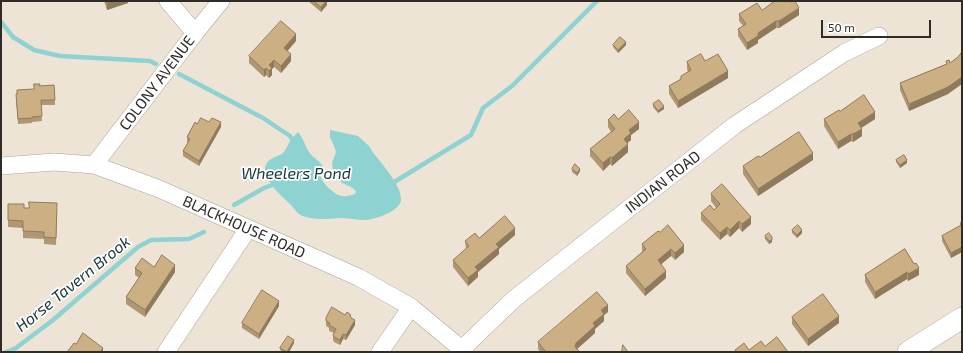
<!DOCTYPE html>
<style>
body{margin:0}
#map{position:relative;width:963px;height:353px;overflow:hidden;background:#ede4d6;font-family:"Exo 2",sans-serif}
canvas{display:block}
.frame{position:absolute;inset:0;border:2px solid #2f2b26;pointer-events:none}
.scale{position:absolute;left:821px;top:20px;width:110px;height:18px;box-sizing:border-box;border:2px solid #2f2b26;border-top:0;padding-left:5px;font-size:12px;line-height:14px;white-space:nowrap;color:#2f2b26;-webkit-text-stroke:3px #fff;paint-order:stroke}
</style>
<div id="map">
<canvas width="963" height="353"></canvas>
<div class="frame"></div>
<div class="scale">50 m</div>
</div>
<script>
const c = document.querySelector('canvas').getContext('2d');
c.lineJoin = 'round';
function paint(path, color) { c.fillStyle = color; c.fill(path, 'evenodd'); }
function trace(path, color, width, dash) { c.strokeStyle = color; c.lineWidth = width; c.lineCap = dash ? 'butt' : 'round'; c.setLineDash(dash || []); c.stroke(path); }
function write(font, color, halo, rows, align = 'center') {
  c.font = font + ' "Exo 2",sans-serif'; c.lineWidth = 3.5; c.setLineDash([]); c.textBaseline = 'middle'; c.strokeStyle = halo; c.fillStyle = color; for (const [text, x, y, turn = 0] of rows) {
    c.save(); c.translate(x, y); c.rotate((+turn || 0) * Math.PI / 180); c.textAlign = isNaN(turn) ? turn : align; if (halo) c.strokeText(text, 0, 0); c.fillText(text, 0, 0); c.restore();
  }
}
paint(new Path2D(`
 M330,130l28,6 11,10 3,5c8,11 30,34 29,49 -1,11 -25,19 -35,20 -9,0 -18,-2 -27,-2 -11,1 -22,2 -33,-1 -8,-1 -11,-8 -16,-13 -9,-9 -24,-21 -25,-34 0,-13 13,-12 19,-18 2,-3 4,-7 6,-11 2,-3 5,-6 8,-9 5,6 7,13 11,20 4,6 10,8 14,14 -1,1 -3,4 -3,6 -1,9 14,23 22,24 4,1 9,-1 13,-2l1,-3 -5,-4 -9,-4 -5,-5 -4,-8 -1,-7 4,-11 -2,-6 -4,-9z`), '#8fd2d2');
trace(new Path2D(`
 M1,22l12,15 21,13 26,6 90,5 6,3
 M179,74l84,44 27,18 5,7
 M391,184l80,-49 12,-27 29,-22 85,-85
 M234,205l30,-17 14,-5
 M6,352l10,-4 37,-28 85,-73 13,-7 38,-1 15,-7`), '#8fd2d2', 4.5);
const minor = new Path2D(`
 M168,1l27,32
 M94,165l101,-132 26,-32
 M1,166l53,-4 40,3 63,23 201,89 53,30 54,45
 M462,349l52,-50 221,-174 109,-72 35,-17
 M166,352l82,-123
 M380,352l31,-45`);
const tertiary = new Path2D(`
 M908,352l54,-34`);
trace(minor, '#aca396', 18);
trace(tertiary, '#aca396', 22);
trace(minor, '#fff', 17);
trace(tertiary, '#fff', 21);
paint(new Path2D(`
 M104,1h24v2l-21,7z
 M308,1h19v4l-6,7z
 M762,10l37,5 -20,13h-3l-18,12v3l-11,7 -9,-14v-7l5,-3 -4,-5v-7z
 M296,41l-9,10 4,10 -10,12 -7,-6 -2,2v6l-3,3 -3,-3 -2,2 -15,-14v-7z
 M613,45h13l-8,8 -5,-6z
 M958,57l-10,37 -39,17 -9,-21v-7l46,-19v-3l4,2z
 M705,61l23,17 -50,30 -9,-14v-8l12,-7 7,-7 -1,-3v-7z
 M54,85l1,20h-14l1,16 -10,1v1l-14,1 -2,-25 23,-13z
 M653,104l11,5 -6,4 -5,-6z
 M618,119l21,10 -8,6v5l-4,3 1,9 -16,14 -2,-2 -7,7 -13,-15v-7l21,-17 -3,-5v-7z
 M824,119h51l-14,9 1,8 -9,6 -2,-1 -13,8 -14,-23z
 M197,124l24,3 -22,39 -16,-10v-5l5,-8 -1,-1v-5z
 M760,157l53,3 -55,36 -15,-22v-8z
 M896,160l11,3 -7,5 -4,-6z
 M572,169l8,2 -3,5 -5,-4z
 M711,194l40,30 -9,8 -3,-4 -9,9 -3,-3 -7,6 -19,-20v-7l13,-3 2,-2 -5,-7z
 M24,208l33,3 -1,34 -12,-1v-5l-21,-1v-10l-15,-1v-7z
 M962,221v31l-11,6 -9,-17v-5l18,-10v-4z
 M792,230l10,3 -5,5 -5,-5z
 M658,231l26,21 -9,8 -4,-4 -10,8 5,14 -21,18 -19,-23v-7l16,-14v-8z
 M515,235l-16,14v5l-21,18v5l-10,9 -15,-19v-7l13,-11 -1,-8 14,-3z
 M765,236l7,6 -3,2 -4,-5z
 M905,249l14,26 -11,6 -1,-2 -32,20 -10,-17v-7z
 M154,267l21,5 -30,45 -19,-13v-7l13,-19 -4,-3v-7z
 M279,306l-20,33 -17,-11v-5z
 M608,312l-4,3v6l-9,8v4l-18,16 2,3h-39l-2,-3v-7z
 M792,317l47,6 -31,23 -16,-22z
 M351,318l4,7 -9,15 -3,-1 -3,6 -6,-3 -1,-2v-5l1,-2 -5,-2v-3l-3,-2v-5z
 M294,343l-5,9h-6l-3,-2v-2z`), '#af9772');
paint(new Path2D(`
 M114,1h14v2l-21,7v-7z
 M326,1h1v4l-6,7v-5z
 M799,8v7l-20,13v-7z
 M776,21v7l-18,12v3l-11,7v-7l11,-10z
 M296,34v7l-12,14v-7z
 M626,42v3l-8,8v-3z
 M291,54v7l-10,12v-7z
 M274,60v7l-2,2v6l-3,3v-13z
 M266,68v7l-2,2v-7z
 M728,71v7l-50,30v-7z
 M962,77v7l-14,10 -39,17v-7z
 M664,106v3l-6,4v-2z
 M875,112v7l-17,11v-7z
 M221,122v5l-22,39v-5z
 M639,122v7l-8,6v5l-7,6v-7l5,-9z
 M862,129v7l-9,6v-8z
 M851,134v7l-13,8v-7z
 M628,144v8l-16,14v-8z
 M813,153v7l-55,36v-7z
 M610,157v7l-7,7v-8z
 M907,160v3l-7,5v-3z
 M580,169v2l-3,5v-3z
 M751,217v7l-9,8v-8z
 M739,221v7l-9,9v-7z
 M727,227v7l-7,6v-7z
 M515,228v7l-16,14v5l-21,18v5l-10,9v-8l7,-11 21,-23z
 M802,230v3l-5,5v-3z
 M772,240v2l-3,2v-3z
 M684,245v7l-9,8v-7z
 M962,247v5l-11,6v-5z
 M671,249v7l-13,11v-7z
 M175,265v7l-30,45v-7z
 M919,268v7l-11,6v-7z
 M666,271v7l-21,18v-7z
 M907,272v7l-32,20v-7z
 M279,301v5l-20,33v-5z
 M608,305v7l-4,3v6l-9,8v4l-19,17 -1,-3 1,-4 25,-33z
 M839,316v7l-31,23v-7z
 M355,320v5l-9,15v-5z
 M343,334v5l-3,6v-5z
 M294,340v3l-5,9h-2z
 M103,348v4h-3z`), '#8f7b5c');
const building = new Path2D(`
 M106,1h8l-7,2z
 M314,1h12l-5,6z
 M775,1h16v1l4,-1 4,7 -20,13h-3l-18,12v3l-11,7 -9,-14 8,-5 -7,-10 18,-11 5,7z
 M281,21l15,13 -12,14 7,6 -10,12 -7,-6 -5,5 3,3 -3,3 -3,-3 -2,2 -15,-14z
 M620,37l6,5 -8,8 -5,-5z
 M962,52v25l-14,10 -39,17 -9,-21 47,-19 -1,-3 3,-1 1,3 8,-6z
 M701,54l4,7 13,-7 10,17 -50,30 -9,-15 12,-7v-3l10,-6 -4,-8z
 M34,84h6l-1,2 15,-1 1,15h-14l1,16 -10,1v1l-14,1 -2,-25h1v-4l17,-1z
 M864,95l11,17 -17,11 4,6 -9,5h-2l-13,8 -14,-23 15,-9 1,1z
 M659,100l5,6 -6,5 -5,-7z
 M629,110l10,12 -10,8 2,3 -7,6 4,5 -16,14 -2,-1 -7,6 -13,-14 25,-20 -7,-9 6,-6 4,5z
 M201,118l8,4 3,-4 9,4 -22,39 -16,-10 7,-12 -3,-2 8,-15 2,2z
 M799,132l14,21 -55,36 -15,-23 15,-10 2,1z
 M904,155l3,5 -7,5 -4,-5z
 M575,164l5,5 -3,4 -5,-4z
 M722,184l29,33 -9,7 -3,-3 -9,9 -3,-3 -7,6 -19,-20 9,-8 4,5 6,-6 -9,-10z
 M29,202l28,1 -1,35 -12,-1v-5l-21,-1v-10l-15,-1v-16h16v4h5z
 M505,216l10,12 -19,16 3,3 -24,20 3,3 -10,8 -15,-18 16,-14 -4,-5 10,-8 4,5z
 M668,225l16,20 -9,8 -4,-4 -13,11 8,11 -21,18 -19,-23 20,-17 -4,-5 16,-13 2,1z
 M798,225l4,5 -5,5 -5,-5z
 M962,225v22l-11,6 -9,-17z
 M769,233l3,4v3l-3,1 -4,-5z
 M905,249l9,15 2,-1 3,5 -11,6 -1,-2 -32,20 -10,-17z
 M162,255l13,10 -30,45 -19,-13 16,-24 -7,-5 7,-10 12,9z
 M262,290l17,11 -20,33 -17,-11z
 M597,292l11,13 -7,5 3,4 -11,9 2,3 -19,17 -1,4 4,4v1h-33l-8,-10z
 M823,294l16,22 -31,23 -16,-22z
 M332,307l13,8 2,-3 3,2 1,4 4,2 -9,15 -3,-1 -3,6 -6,-3 -1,-2 3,-6 -7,-4 1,-2 -4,-2v-3z
 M83,333l20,15 -3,4h-33l7,-9 2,1z
 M288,336l6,4 -7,12 -7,-4z
 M777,337l11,15h-52l-1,-2 9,-7 5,7 12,-9 4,5z
 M623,345l5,7h-6z`);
paint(building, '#ccb084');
trace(building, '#8f7b5c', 1);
write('15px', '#2f2b26', '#fff', [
 ["COLONY AVENUE",157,83,-53],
 ["INDIAN ROAD",663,182,-38],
 ["BLACKHOUSE ROAD",244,227,24]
]);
write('italic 16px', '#163738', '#fff', [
 ["Wheelers Pond",296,174],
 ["Horse Tavern Brook",73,284,-39]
]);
</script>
